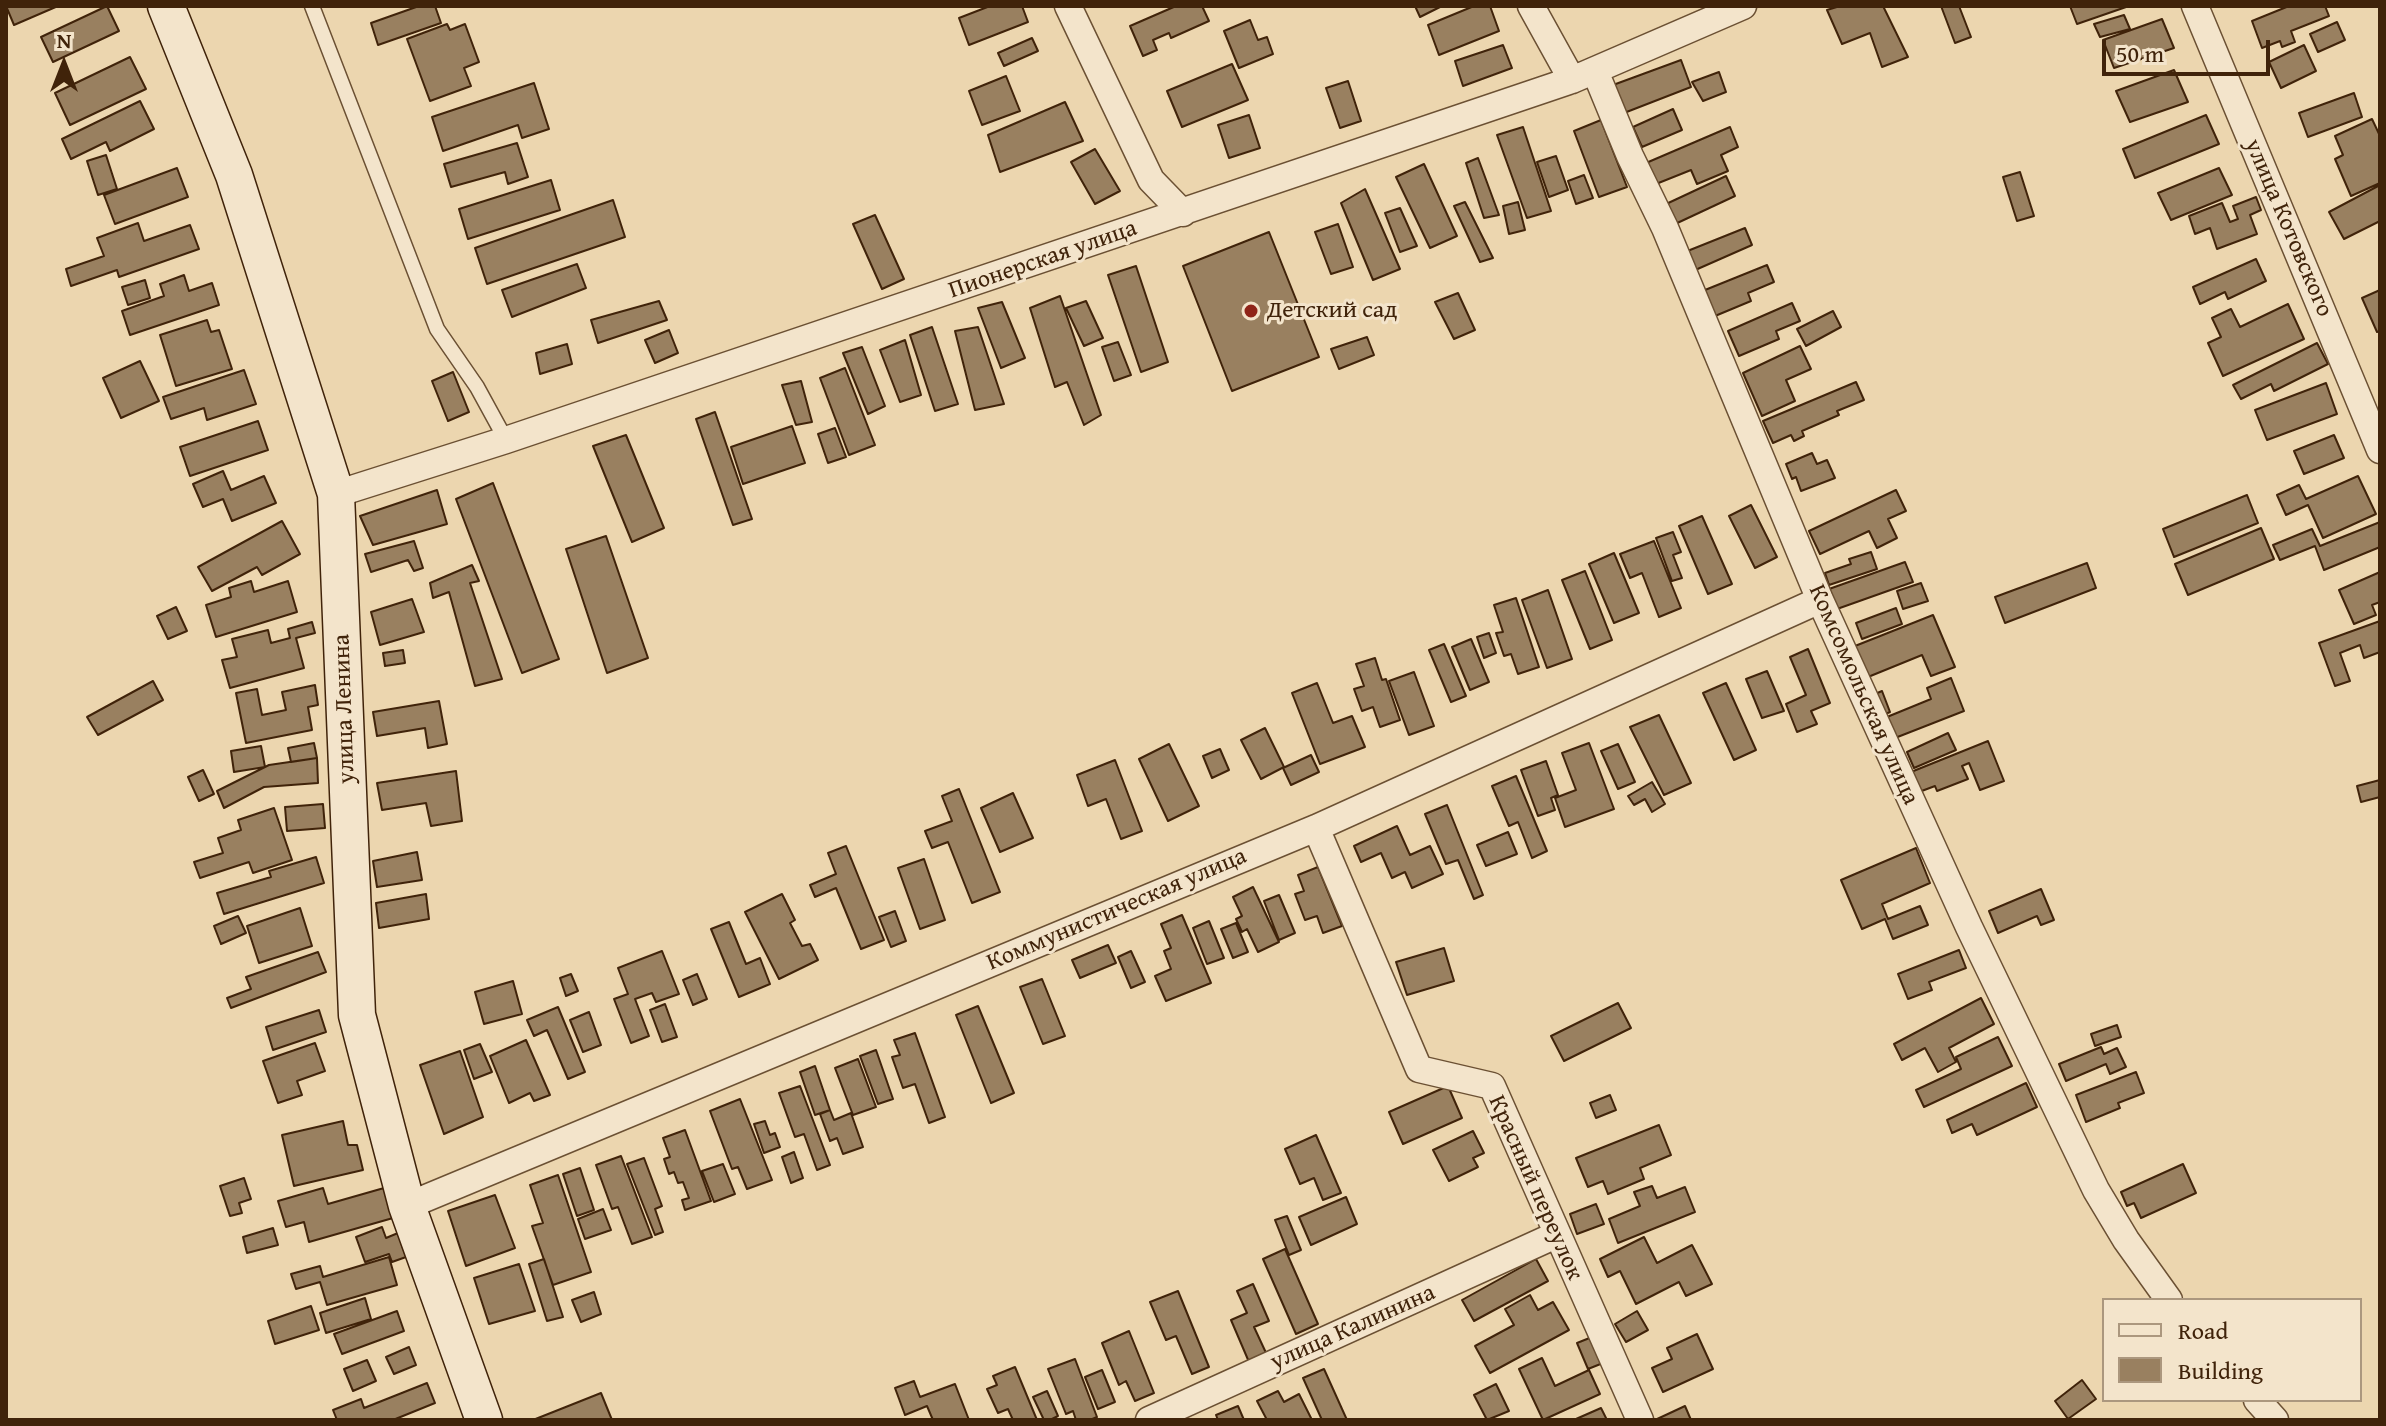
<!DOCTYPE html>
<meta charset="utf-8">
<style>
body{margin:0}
#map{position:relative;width:2386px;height:1426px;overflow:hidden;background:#ecd6af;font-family:"Gentium Book Plus",serif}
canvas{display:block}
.frame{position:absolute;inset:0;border:8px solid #40230a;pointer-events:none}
.legend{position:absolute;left:2102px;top:1298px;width:260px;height:104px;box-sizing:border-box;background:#f3e4cb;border:2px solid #ab977e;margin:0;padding:10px 14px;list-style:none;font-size:24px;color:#40230a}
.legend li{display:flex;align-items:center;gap:16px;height:40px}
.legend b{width:40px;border:2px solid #ab977e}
.north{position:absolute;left:24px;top:24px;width:80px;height:80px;-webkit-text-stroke:6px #f3e4cb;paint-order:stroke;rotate:0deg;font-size:22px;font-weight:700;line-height:32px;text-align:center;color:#40230a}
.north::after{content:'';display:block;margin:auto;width:28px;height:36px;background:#40230a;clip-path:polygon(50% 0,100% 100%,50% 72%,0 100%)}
.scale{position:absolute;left:2102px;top:40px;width:168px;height:36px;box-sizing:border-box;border:4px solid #40230a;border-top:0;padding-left:10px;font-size:24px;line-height:28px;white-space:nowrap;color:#40230a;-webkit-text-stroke:6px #f3e4cb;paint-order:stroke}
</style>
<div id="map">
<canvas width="2386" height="1426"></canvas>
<div class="frame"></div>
<ul class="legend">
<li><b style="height:10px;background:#f3e4cb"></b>Road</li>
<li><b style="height:22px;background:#998060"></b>Building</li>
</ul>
<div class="north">N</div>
<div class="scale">50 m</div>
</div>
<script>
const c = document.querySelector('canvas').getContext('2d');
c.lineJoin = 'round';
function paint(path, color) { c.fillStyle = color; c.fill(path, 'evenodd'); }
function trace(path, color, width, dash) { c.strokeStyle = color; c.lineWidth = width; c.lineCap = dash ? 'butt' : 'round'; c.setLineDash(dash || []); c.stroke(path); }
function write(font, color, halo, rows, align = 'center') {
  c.font = font + ' "Gentium Book Plus",serif'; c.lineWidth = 6; c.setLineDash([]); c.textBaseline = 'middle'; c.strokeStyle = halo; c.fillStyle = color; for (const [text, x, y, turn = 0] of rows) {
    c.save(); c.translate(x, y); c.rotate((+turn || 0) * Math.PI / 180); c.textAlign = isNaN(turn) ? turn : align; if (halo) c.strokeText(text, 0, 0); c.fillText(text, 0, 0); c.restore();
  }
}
const building = new Path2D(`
 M6,6h52l-44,19z
 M107,6l12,25 -66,31 -12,-25z
 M419,6h16l6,17 -63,22 -7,-22z
 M990,6h32l6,16 -59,23 -10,-27z
 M1176,6h26l7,15 -38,17 -2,-5 -16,7 4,10 -14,6 -13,-30z
 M1415,6h27l-22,11z
 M1474,6h16l9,25 -60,24 -11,-30z
 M1840,6h43l25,51 -26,10 -12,-34 -28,11 -15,-34z
 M1941,6h18l12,31 -16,6z
 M2070,6h59l-52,18z
 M2289,6h36l4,10 -38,15 4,11 -13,5 -2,-6 -18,7 -10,-27z
 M2124,15l6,14 -30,8 -6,-13z
 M2162,19l12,29 -60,20 -11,-28z
 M1250,20l8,20 9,-3 6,17 -34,14 -15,-37z
 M2337,22l8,18 -27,12 -8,-18z
 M447,24l3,6 15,-6 14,38 -15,6 7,18 -41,15 -23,-62z
 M1032,38l6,13 -34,15 -6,-13z
 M1503,45l9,23 -49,18 -8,-25z
 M2304,45l12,26 -35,17 -12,-26z
 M130,57l16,32 -76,36 -15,-32z
 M1681,60l10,27 -67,26 -11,-28z
 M1232,64l16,36 -66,27 -15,-36z
 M2174,70l14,32 -58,20 -14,-31z
 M1719,72l7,20 -23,9 -11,-19z
 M1006,76l14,35 -38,14 -13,-34z
 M1348,81l13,40 -21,7 -14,-40z
 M534,83l15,46 -27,9 -4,-13 -75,26 -11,-34z
 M2354,93l8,24 -54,20 -9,-24z
 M140,101l14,28 -44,22 -4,-9 -35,17 -9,-20z
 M1065,102l18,39 -83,31 -12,-37z
 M1673,109l9,21 -40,17 -9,-20z
 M1249,115l11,33 -31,10 -11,-33z
 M2206,115l13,29 -84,34 -12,-29z
 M2372,119l8,17v47l-29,13 -16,-37 8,-4 -8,-19z
 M1601,120l26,67 -28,10 -25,-66z
 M1523,127l28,84 -24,7 -30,-83z
 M1730,127l8,20 -17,8 7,16 -31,13 -6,-14 -35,14 -10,-21z
 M517,143l11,34 -20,7 -3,-12 -54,15 -7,-23z
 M1095,149l25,42 -25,13 -24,-42z
 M106,155l11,34 -19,6 -11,-34z
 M1556,156l12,34 -19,7 -12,-35z
 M1478,158l21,57 -15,3 -18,-55z
 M1424,164l33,72 -27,12 -34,-71z
 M177,168l11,29 -73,27 -11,-29z
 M2219,168l13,27 -61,25 -13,-27z
 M2020,172l14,44 -17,5 -14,-44z
 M1584,175l9,23 -17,6 -8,-23z
 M1726,176l9,20 -62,29 -9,-20z
 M551,180l9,30 -92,29 -9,-30z
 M2380,185v36l-36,18 -15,-27z
 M1365,189l35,80 -27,11 -32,-77z
 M2256,197l5,13 -11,5 7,19 -40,15 -7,-21 -15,6 -6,-18 33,-13 8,19 8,-3 -5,-13z
 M613,200l12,37 -138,47 -12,-36z
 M1465,202l28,56 -13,4 -26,-56z
 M1518,202l7,28 -16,4 -6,-28z
 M1400,208l17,38 -17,6 -15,-39z
 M875,215l29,64 -22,10 -29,-65z
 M138,223l6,18 46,-16 9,24 -80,28 -2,-7 -46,16 -5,-17 38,-13 -7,-18z
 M1338,224l15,43 -22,7 -16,-42z
 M1745,228l7,17 -59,26 -8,-19z
 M1269,232l50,125 -87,34 -49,-125z
 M2256,259l10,22 -38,18 -3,-7 -25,12 -7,-17z
 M577,264l9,24 -74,29 -10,-27z
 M1767,265l7,17 -26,11 3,8 -36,15 -10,-26z
 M1136,266l32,96 -27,10 -33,-97z
 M184,275l5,16 23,-8 7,22 -89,30 -8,-24 42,-15 -4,-12z
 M145,280l5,18 -22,7 -6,-18z
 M2380,290v41l-3,1 -15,-34z
 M1458,293l17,37 -21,9 -19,-37z
 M1060,296l41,119 -17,10 -17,-43 -12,5 -25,-79z
 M659,301l8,19 -69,23 -7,-23z
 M1086,301l17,37 -19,8 -18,-38z
 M1002,302l23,56 -24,10 -23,-60z
 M1792,303l8,18 -24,10 3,8 -40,17 -11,-25z
 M2288,304l16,35 -81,37 -15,-33 13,-6 -9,-19 19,-9 9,18z
 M1833,311l8,16 -35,19 -9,-17z
 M207,320l4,12 8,-2 13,39 -56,17 -16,-51z
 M932,327l26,77 -23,7 -25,-76z
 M978,327l26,77 -29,6 -20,-79z
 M669,330l9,23 -23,10 -10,-23z
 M1367,337l7,18 -35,14 -8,-20z
 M905,340l16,55 -21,7 -20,-52z
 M1118,342l13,33 -17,6 -12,-34z
 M2317,343l11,21 -54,27 -3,-7 -30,15 -8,-14z
 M567,344l5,20 -32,10 -4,-21z
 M1800,346l11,23 -25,11 9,21 -33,15 -19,-43z
 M862,347l23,59 -17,8 -25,-61z
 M140,361l19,40 -38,17 -18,-40z
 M845,368l30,77 -26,10 -29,-77z
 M244,370l12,34 -49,16 -3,-12 -33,11 -8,-22z
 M453,372l16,40 -21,9 -16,-40z
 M801,381l11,41 -16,3 -14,-40z
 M1856,382l8,18 -27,11 2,4 -37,16 2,5 -10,5 -3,-6 -18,8 -10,-22z
 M2326,383l11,31 -70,26 -12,-30z
 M715,412l37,107 -19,6 -37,-106z
 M258,421l10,29 -78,26 -10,-29z
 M792,426l13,37 -62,21 -12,-37z
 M835,428l11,29 -18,6 -10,-29z
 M626,435l38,93 -32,14 -39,-96z
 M2334,435l10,23 -40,16 -10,-23z
 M1812,453l5,11 10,-4 8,18 -34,13 -5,-14 -4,2 -6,-15z
 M223,471l8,19 33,-14 12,27 -44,18 -9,-22 -20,8 -10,-23z
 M2358,476l18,38 -53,24 -15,-33 -22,10 -9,-20 22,-10 7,14z
 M493,483l66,176 -37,14 -66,-174z
 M437,490l10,34 -74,21 -13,-29z
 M1896,490l10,21 -18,8 9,19 -20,10 -8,-17 -49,23 -11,-23z
 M2247,495l11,28 -84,34 -11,-28z
 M1751,505l26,52 -22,11 -26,-52z
 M1702,516l30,68 -24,10 -29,-68z
 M282,521l18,33 -38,21 -5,-8 -45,24 -14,-24z
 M2380,522v25l-56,23 -9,-24 -35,14 -7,-15 39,-16 8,17z
 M2261,528l13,31 -86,36 -13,-31z
 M1673,532l8,20 -8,3 9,23 -10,3 -16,-43z
 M606,536l42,122 -41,15 -41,-124z
 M414,541l9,27 -9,3 -6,-11 -37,12 -6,-18z
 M1654,541l27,67 -22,9 -17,-44 -12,5 -10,-24z
 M1871,552l6,17 -48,16 -4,-12 26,-9 -2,-5z
 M1614,553l25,60 -25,10 -25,-59z
 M1905,562l8,20 -76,27 -8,-20z
 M2087,563l9,25 -91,35 -10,-26z
 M472,565l7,16 -9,2 32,96 -27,7 -26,-94 -16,6 -3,-15z
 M1585,571l27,69 -22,9 -28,-69z
 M2380,572v30l-8,3 4,10 -22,9 -15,-34z
 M251,581l3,11 34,-11 9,31 -81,25 -10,-32 25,-8 -2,-9z
 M1921,583l7,18 -25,8 -6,-18z
 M1548,590l24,69 -25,9 -25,-68z
 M1516,598l23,69 -21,7 -7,-20 -7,2 -8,-23 7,-1 -9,-27z
 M412,599l12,33 -44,13 -9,-33z
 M176,607l11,24 -19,8 -11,-23z
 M1896,608l6,16 -40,15 -6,-16z
 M1933,615l22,52 -24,9 -9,-21 -54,22 -13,-31z
 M2380,621v31l-16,6 -4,-13 -20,8 10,28 -15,5 -16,-43z
 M312,622l3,11 -19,5 8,30 -74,20 -8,-28 15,-3 -5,-18 36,-9 3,13 19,-5 -2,-9z
 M1489,633l7,20 -12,5 -7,-21z
 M1471,639l18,43 -19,8 -18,-43z
 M1444,644l22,52 -15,6 -22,-52z
 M1808,649l22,54 -19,8 6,13 -20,8 -11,-28 20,-9 -16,-38z
 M403,650l2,13 -20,3 -2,-13z
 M1375,658l7,22 4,-1 14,41 -20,7 -7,-20 -11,4 -8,-22 10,-3 -8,-22z
 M1767,671l17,40 -22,7 -16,-39z
 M1414,672l20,54 -25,9 -20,-54z
 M1951,678l13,33 -69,27 -8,-21 44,-18 -4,-11z
 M153,681l10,19 -65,35 -11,-18z
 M1317,683l16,40 19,-7 13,31 -45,17 -28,-71z
 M1726,683l30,67 -22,10 -31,-67z
 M315,685l3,20 -10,2 4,23 -66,13 -10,-50 21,-4 5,26 24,-5 -4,-18z
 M1882,691l8,21 -14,6 -8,-21z
 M439,701l8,43 -19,4 -3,-20 -48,8 -4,-24z
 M1659,715l32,68 -27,12 -34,-68z
 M1265,728l19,39 -23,12 -20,-39z
 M1948,733l8,17 -42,18 -7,-16z
 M1988,741l16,40 -24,9 -11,-27 -7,3 6,13 -31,12 -2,-5 -16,6 -8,-20z
 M314,743l3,15 -26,4 -3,-14z
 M1589,743l25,66 -49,18 -10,-29 21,-8 -14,-37z
 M1169,744l30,62 -31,15 -29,-62z
 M1618,744l17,38 -17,7 -17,-38z
 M261,746l4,21 -31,5 -3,-21z
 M1220,749l9,21 -17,8 -9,-22z
 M1311,755l8,17 -28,13 -8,-17z
 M317,758l1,25 -54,4 -40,21 -7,-17 52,-26z
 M1115,760l27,71 -21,8 -15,-40 -18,7 -11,-31z
 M1546,761l12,34 -7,3 4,12 -17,6 -17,-46z
 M203,770l11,24 -15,7 -11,-24z
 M456,771l6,50 -31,5 -5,-23 -44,7 -5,-27z
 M1516,776l31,75 -15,7 -14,-36 -9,4 -17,-40z
 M2380,780v17l-19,5 -4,-16z
 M1652,782l13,22 -13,8 -7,-13 -11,6 -6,-9z
 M959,789l41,103 -28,11 -24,-61 -16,6 -7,-17 27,-10 -10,-25z
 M1013,793l20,45 -33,14 -19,-44z
 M323,804l2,24 -38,3 -2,-24z
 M1447,805l36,90 -9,4 -16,-39 -12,4 -21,-50z
 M274,808l18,52 -39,13 -4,-11 -49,16 -6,-16 29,-9 -5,-15 23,-8 -3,-10z
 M1397,826l13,29 20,-9 13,28 -31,14 -7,-16 -13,6 -11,-25 -20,9 -7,-16z
 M1508,832l9,22 -31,12 -9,-21z
 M846,846l38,94 -23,9 -25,-61 -21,9 -5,-12 26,-11 -8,-21z
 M1916,848l14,35 -48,21 6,15 32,-13 8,19 -35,14 -8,-20 -23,10 -21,-49z
 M417,852l5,28 -45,7 -4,-26z
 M316,857l8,26 -100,31 -7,-21 54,-16 -2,-6z
 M924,859l21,61 -25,9 -22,-61z
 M1318,867l24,59 -19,7 -6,-17 -12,4 -10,-26 9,-3 -6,-16z
 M1253,887l26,55 -21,10 -11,-23 -5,3 -6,-13 6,-3 -9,-19z
 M2041,889l13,31 -13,5 -4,-9 -39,17 -9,-22z
 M426,894l3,25 -50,9 -3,-25z
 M782,894l13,26 -5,3 12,23 8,-2 8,16 -39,19 -34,-67z
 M1279,895l16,38 -16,7 -15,-39z
 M300,908l12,38 -53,17 -12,-37z
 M895,911l11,30 -15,6 -12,-30z
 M1182,915l29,68 -45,18 -11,-25 16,-7 -7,-18 7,-3 -10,-24z
 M238,916l8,17 -25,11 -7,-18z
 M1209,921l15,37 -17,6 -14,-36z
 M729,922l17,42 14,-6 10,26 -31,13 -28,-68z
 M1236,923l12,29 -15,6 -12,-29z
 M1108,945l8,18 -36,15 -8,-18z
 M1444,948l10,33 -47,14 -11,-33z
 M1959,950l7,18 -37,14 3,8 -24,9 -10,-25z
 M662,951l17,43 -23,8 -4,-9 -17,6 14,37 -18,7 -17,-44 14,-5 -10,-26z
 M1131,951l14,31 -14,6 -13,-31z
 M318,952l8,20 -95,36 -4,-10 24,-9 -5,-12z
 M571,974l7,17 -12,5 -6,-18z
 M697,974l10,25 -14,6 -10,-25z
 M1042,979l23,57 -22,8 -23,-57z
 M513,981l9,33 -38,10 -9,-32z
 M1981,998l13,26 -45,24 7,14 -18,10 -13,-24 -23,12 -8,-16z
 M1618,1003l13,25 -67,33 -13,-25z
 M665,1004l12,33 -15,5 -12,-32z
 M978,1006l36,87 -23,10 -35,-88z
 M558,1007l27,65 -17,7 -21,-49 -13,6 -7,-16z
 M319,1010l7,22 -53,18 -7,-23z
 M589,1012l12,33 -18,7 -13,-32z
 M2117,1025l4,12 -26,9 -4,-12z
 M915,1033l30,84 -16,6 -14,-39 -12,4 -11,-31 8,-2 -6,-15z
 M1998,1037l14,29 -88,41 -8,-17 45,-21 -5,-12z
 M526,1040l24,55 -16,6 -4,-8 -21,10 -19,-47z
 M315,1043l10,28 -28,10 5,14 -24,8 -15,-42z
 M480,1044l12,28 -18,7 -10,-29z
 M2101,1047l3,7 13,-6 9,19 -16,7 -4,-10 -40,17 -7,-17z
 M876,1050l17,49 -15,5 -18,-48z
 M460,1051l23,66 -39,17 -24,-69z
 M858,1059l18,48 -23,8 -18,-47z
 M815,1066l15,44 -15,5 -15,-43z
 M2136,1072l8,21 -26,10 2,5 -34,14 -10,-27z
 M2026,1083l11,24 -60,28 -5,-11 -20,9 -5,-13z
 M800,1086l30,79 -13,5 -13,-36 -9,3 -16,-44z
 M1448,1086l14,32 -59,26 -14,-32z
 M1610,1095l6,15 -20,8 -6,-15z
 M740,1099l32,81 -25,9 -9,-22 -6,2 -22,-58z
 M830,1110l4,10 17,-7 12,34 -20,7 -6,-16 -7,3 -10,-27z
 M343,1121l5,24h9l6,25 -69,16 -12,-51z
 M765,1121l5,14 5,-2 5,14 -16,6 -10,-29z
 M1659,1125l12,30 -31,13 4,11 -36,15 -5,-13 -15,6 -12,-29z
 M685,1130l26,71 -26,9 -3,-10 7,-2 -6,-16 -5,1 -4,-11 -5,2 -5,-15 6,-2 -7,-19z
 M1473,1131l11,22 -11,5 5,9 -29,14 -16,-31z
 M1316,1135l25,58 -18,7 -9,-22 -14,6 -15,-35z
 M794,1152l9,26 -12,5 -9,-26z
 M621,1156l31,81 -20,7 -14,-37 -6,2 -16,-44z
 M644,1158l18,48 -7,3 8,23 -8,3 -28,-71z
 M723,1164l12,30 -21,8 -12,-31z
 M2183,1164l13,29 -55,25 -7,-15 -7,3 -6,-14z
 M580,1168l14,42 -17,6 -14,-42z
 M558,1175l33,97 -38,13 -21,-59 11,-3 -13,-38z
 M244,1178l7,21 -12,4 3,10 -12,3 -10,-30z
 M1652,1186l5,12 28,-11 10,25 -77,31 -9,-24 31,-13 -6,-14z
 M323,1188l5,16 56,-16 9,30 -84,24 -5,-20 -18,5 -8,-26z
 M495,1195l20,53 -49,18 -18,-55z
 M1346,1197l11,27 -46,21 -12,-28z
 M1596,1204l8,20 -27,10 -7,-20z
 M603,1209l8,21 -26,9 -7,-20z
 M1287,1216l14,34 -12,5 -14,-35z
 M382,1227l4,11 12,-5 8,24 -14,5 -3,-8 -24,8 -9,-25z
 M273,1228l5,17 -31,8 -4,-16z
 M1644,1237l13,26 35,-18 20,39 -26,12 -7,-14 -43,22 -16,-33 -12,6 -8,-18z
 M1285,1249l33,75 -22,10 -33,-75z
 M389,1257l8,28 -70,20 -7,-23 -24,7 -5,-15 29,-8 3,11z
 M544,1259l19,58 -16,4 -18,-57z
 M1536,1259l12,22 -74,40 -12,-21z
 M519,1264l16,47 -46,13 -15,-46z
 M1253,1284l16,37 -15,6 13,28 -18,7 -18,-42 16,-7 -10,-22z
 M1178,1291l31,76 -17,7 -16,-38 -10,4 -16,-38z
 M594,1292l7,22 -20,8 -9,-22z
 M1530,1295l8,15 15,-8 16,28 -79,43 -15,-27 39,-21 -9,-16z
 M365,1298l6,21 -45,14 -6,-20z
 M311,1306l8,24 -44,14 -7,-23z
 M397,1311l7,20 -62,23 -8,-20z
 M1637,1311l11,19 -22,12 -11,-18z
 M1129,1331l25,62 -19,8 -9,-20 -7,4 -17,-42z
 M1697,1334l16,35 -50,23 -11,-24 20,-9 -5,-11z
 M1592,1337l11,26 -15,6 -11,-26z
 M409,1347l7,18 -22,9 -8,-17z
 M1542,1358l13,28 34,-16 11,24 -57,26 -24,-51z
 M1075,1359l22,58 -7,3h-14l-3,-9 -7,3 -18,-45z
 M367,1360l9,21 -23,10 -9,-22z
 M1015,1367l22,53h-24l-5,-11 -10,4 -11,-24 10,-4 -4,-9z
 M1324,1369l23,51h-25l-19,-42z
 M1102,1370l13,32 -17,7 -13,-32z
 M2082,1380l14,19 -28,20 -13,-18z
 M914,1381l6,16 35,-13 14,36h-36l-6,-14 -22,9 -10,-27z
 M427,1383l8,20 -42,17h-56l-4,-10 28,-11 3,9z
 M1496,1384l13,27 -22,9 -13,-25z
 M1047,1391l11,25 -8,4h-6l-11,-23z
 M1278,1391l6,11 15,-8 13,26h-45l-10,-19z
 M601,1393l11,27h-79z
 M1238,1406l6,14h-26l-2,-5z
 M1685,1406l6,14h-36z
 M1601,1408l6,12h-30l-1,-1z`);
paint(building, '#998060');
trace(building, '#40230a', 2);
const lane = new Path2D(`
 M312,6l125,323 40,58 29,53`);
const street = new Path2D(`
 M1068,6l83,174 32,33
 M1531,6l41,74
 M2195,6l185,444
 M1595,71l35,85 35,72 155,372 149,327 127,263 30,50 43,60
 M336,494l170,-54 1066,-360 171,-74
 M1316,828l103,241 73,17 148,334
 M407,1206l909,-378 504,-228
 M2257,1400l18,20
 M1149,1420l407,-185`);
const secondary = new Path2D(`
 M166,6l68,169 102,319 21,521 50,191 77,214`);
trace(lane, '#6b5033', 17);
trace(street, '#6b5033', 29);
trace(secondary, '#40230a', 39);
trace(lane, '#f3e4cb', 14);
trace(street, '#f3e4cb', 26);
trace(secondary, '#f3e4cb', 36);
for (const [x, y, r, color] of [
 [1251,311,8,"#8f2418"]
]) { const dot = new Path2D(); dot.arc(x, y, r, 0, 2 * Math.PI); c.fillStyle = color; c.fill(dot); trace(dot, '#f3e4cb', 3); }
write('24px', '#40230a', '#f3e4cb', [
 ["улица Котовского",2288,228,67],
 ["Пионерская улица",1043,260,-19],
 ["Комсомольская улица",1863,695,66],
 ["улица Ленина",345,709,-92],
 ["Коммунистическая улица",1117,910,-23],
 ["Красный переулок",1535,1188,66],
 ["улица Калинина",1353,1328,-24]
]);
write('24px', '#40230a', '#f3e4cb', [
 ["Детский сад",1267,311]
], 'left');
</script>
